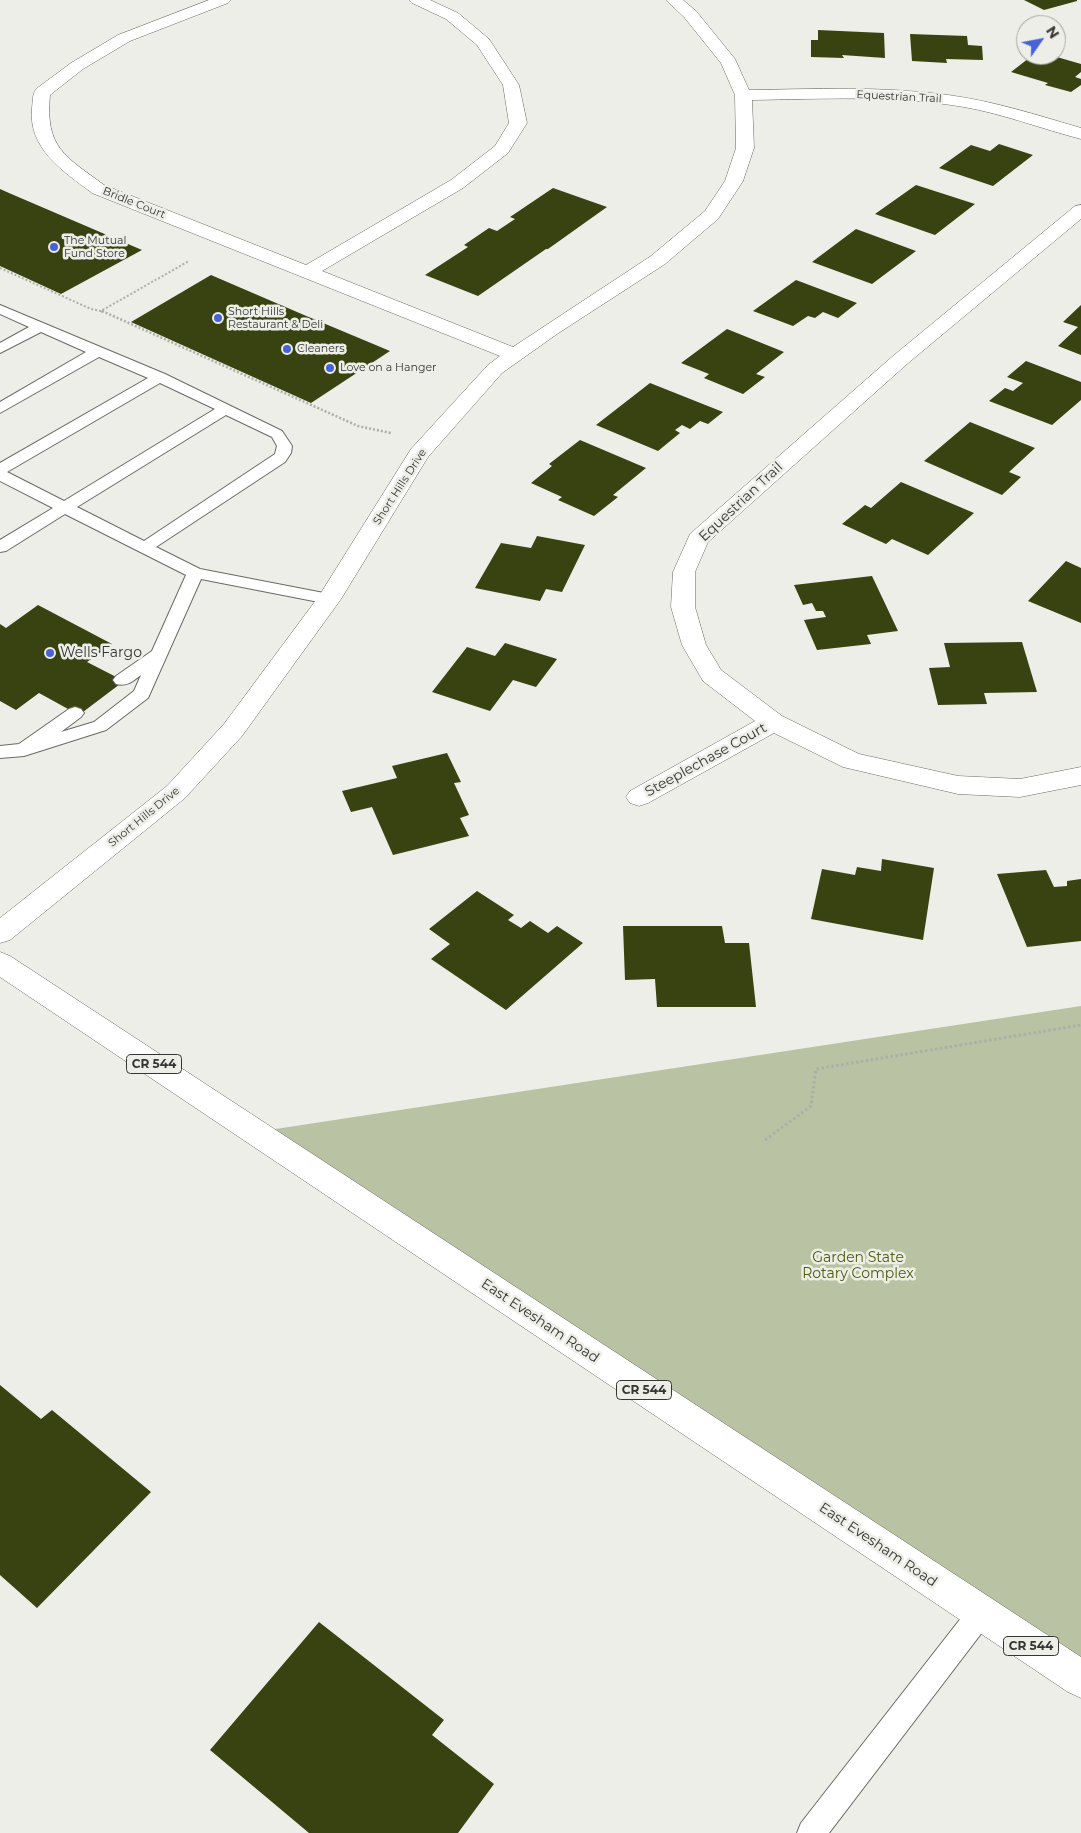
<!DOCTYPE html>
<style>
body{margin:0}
#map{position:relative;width:1081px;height:1833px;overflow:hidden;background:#eceee7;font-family:Montserrat,sans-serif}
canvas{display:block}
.north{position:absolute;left:1016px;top:15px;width:50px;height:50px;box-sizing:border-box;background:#eceee7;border:1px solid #a3a49f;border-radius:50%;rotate:57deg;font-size:14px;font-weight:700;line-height:20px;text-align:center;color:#353533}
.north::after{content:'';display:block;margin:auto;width:18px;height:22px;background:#4862d6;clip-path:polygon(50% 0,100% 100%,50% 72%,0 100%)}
</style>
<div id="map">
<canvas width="1081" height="1833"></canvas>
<div class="north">N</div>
</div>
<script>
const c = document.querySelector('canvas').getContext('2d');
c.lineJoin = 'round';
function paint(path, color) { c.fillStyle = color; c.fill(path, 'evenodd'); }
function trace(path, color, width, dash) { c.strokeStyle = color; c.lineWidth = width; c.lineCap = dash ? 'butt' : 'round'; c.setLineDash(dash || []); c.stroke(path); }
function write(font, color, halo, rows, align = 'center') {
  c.font = font + ' Montserrat,sans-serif'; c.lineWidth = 5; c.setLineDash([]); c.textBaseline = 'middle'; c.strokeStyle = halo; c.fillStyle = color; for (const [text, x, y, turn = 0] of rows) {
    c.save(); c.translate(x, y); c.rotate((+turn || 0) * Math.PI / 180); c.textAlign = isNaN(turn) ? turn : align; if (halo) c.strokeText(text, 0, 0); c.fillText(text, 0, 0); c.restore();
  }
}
paint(new Path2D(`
 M1081,1006v673l-825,-547z`), '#b9c2a2');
paint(new Path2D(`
 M1024,0h53v1l-33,9z
 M818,30l66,3 1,25 -43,-3 2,3 -33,-1v-17h7z
 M910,34l57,2 1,9 14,1 1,14 -37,-1 1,4 -35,-2z
 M1033,55h17l31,9v8l-6,5 6,2v6l-10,7 -26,-7 3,-2 -37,-11z
 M999,144l34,11 -40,31 -54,-18 32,-23 19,6z
 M916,185l59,19 -40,31 -60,-21z
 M553,188l54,19 -59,42h-2l-68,47 -53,-21 43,-28 -4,-2 25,-17 8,3 18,-12 -5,-2z
 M0,189l9,4 133,57 -81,44 -61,-28z
 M856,229l60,22 -44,33 -60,-22z
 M211,275l93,40 86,36 -79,52 -180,-81z
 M796,280l61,23 -19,15 -15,-6 -8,6 -7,-2 -15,10 -40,-15z
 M1081,305v50l-23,-9 20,-19 -15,-5z
 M727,329l57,23 -28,22 9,3 -22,17 -39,-16 5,-4 -28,-11z
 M1026,361l55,21v18l-29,25 -63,-24 16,-13 8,3 10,-8 -16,-6z
 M650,383l73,29 -15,12 -8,-3 -10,8 -8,-4 -7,5 5,3 -22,18 -62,-26z
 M970,422l65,26 -26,24 12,5 -19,18 -78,-34z
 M580,440l66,28 -33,27 5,2 -24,19 -36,-16 4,-3 -31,-14 21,-17 -3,-2z
 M901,482l73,31 -46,42 -36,-16 -6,5 -44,-20 23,-19 6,3z
 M537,536l48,9 -23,47 -16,-3 -6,12 -65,-13 26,-45 30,5z
 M1066,561l15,7v55l-53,-22z
 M872,576l26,55 -31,4 4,9 -54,6 -13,-30 22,-3 -3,-6h-7l-4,-8 -9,2 -9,-20z
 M38,605l74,39 -25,18 37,19 -45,34 -40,-22 -23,17 -16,-9v-77l6,4z
 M1022,642l15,50 -53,1 3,11 -49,1 -9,-37 21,-1 -6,-24z
 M505,643l52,16 -21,28 -23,-7 -23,31 -58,-19 35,-45 28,9z
 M447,753l14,29 -7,1 15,32 -9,3 9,18 -76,19 -21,-48 -21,5 -9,-21 55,-13 -5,-12z
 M882,859l52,9 -11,72 -112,-21 11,-50 33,6 2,-8 24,4z
 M1046,870l8,17 13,-1v-5l14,-2v62l-54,6 -30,-73z
 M477,891l37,24 -6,5 13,8 9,-7 18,12 9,-7 26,17 -77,67 -75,-51 19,-15 -21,-15z
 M623,926h99l3,17h24l7,64h-99l-2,-28 -30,1z
 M0,1385l41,34 11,-9 99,82 -114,116 -37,-33z
 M319,1622l125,98 -12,15 62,49 -36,49h-149l-99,-83z`), '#394311');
const service = new Path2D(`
 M0,305l165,69 117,57 10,15 -1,7 -6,9 -129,85 44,22 129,25 6,1 2,4 -2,4 -6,1 -128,-25 -53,119 -42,32 -82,26 -24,2v-12l19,-2 50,-35 6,-2 6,2 3,4 -3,4 -20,15 33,-10 40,-31 7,-16c-8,6 -14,12 -25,9l-3,-4 3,-4 36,-25 34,-76 -121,-61 -59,37 -6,1v-12l53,-32 -53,-27v-18l148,-85 -49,-21 -99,56v-11l86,-50 -45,-20 -41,21v-10l29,-16 -29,-13zM160,383l55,26 -151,92 -57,-29zM226,415l46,22 5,9 -2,8 -131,87 -67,-34z
 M981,1600l9,4 4,9 -4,9 -161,211h-32l4,-10 171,-219z`);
const minor = new Path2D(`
 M209,0h22l-3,3 -98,38 -47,28 -33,26c-5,53 15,61 54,90l202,80 145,-85 44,-34 14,-23 -6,-38 -26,-40 -31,-26 -34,-16 -3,-3h21l28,13 31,26 30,46 8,38 -19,30 -45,35 -141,83 191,76 138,-91 54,-45 20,-30 11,-33 -1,-53 -14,-32 -37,-46 -18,-17h17l13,11 39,48 14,31c66,-1 133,-4 199,5 45,6 89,20 133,33v11c-39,-10 -77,-25 -117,-32 -70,-12 -142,-8 -212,-7l2,48 -11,33 -25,38 -53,45 -108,70 -55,39 -74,84 -87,142 -99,137 -57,62 -175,142 -10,3v-25l167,-132 57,-62 95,-128 92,-147 77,-84 12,-9 -408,-163c-29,-22 -64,-44 -60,-85 1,-6 0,-13 4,-19l35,-26 47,-28z
 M1081,205v14l-174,145 -199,178 -13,30v35l11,38 15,25 61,46 77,38 99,22 62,3 61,-12v18l-61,12 -62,-3 -115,-27 -69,-34 -126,70 -9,3 -9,-3 -4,-6 4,-6 125,-70 -52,-40 -21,-36 -11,-38 2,-35 17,-38 203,-178 182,-150z`);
const primary = new Path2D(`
 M0,952l10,4 1071,701v41l-13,-6 -1068,-715z`);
trace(service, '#696b64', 2);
trace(minor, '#696b64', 1);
trace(primary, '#696b64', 1);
trace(new Path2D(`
 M0,268l91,41 10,2
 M103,312l-2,-1 88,-50`), '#adaea9', 2, [2, 2]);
trace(new Path2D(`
 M102,311l256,115 33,7`), '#adaea9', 2.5, [2, 2]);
trace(new Path2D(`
 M765,1140l46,-34 5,-37 265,-44`), '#adaea9', 3, [2.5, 2.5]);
paint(service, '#fff');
paint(minor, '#fff');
paint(primary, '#fff');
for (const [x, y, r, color] of [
 [54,247,5,"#4862d6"],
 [218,318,5,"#4862d6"],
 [287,349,5,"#4862d6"],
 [330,368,5,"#4862d6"],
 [50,653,5,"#4862d6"]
]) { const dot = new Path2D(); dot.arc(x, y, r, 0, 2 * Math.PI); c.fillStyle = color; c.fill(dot); trace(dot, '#eceee7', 2); }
write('11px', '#353533', '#eceee7', [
 ["Equestrian Trail",899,97,3],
 ["Bridle Court",134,203,22],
 ["Short Hills Drive",400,487,-57],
 ["Short Hills Drive",144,817,-39]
]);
write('11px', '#353533', '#eceee7', [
 ["The Mutual",64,241],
 ["Fund Store",64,254],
 ["Short Hills",228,312],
 ["Restaurant & Deli",228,325],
 ["Cleaners",297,349],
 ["Love on a Hanger",340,368]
], 'left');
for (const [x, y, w] of [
 [154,1064,55],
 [644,1390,55],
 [1031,1646,55]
]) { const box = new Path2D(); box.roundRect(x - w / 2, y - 9.5, w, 19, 4); c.fillStyle = '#eceee7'; c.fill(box); trace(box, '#353533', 1); }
write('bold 12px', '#353533', null, [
 ["CR 544",154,1064],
 ["CR 544",644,1390],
 ["CR 544",1031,1646]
]);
write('14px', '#353533', '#eceee7', [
 ["Equestrian Trail",741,502,-43],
 ["Steeplechase Court",706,760,-29],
 ["East Evesham Road",540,1321,34],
 ["East Evesham Road",878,1545,34]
]);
write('14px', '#353533', '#eceee7', [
 ["Wells Fargo",60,653]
], 'left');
write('14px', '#4e5c08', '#eceee7', [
 ["Garden State",858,1258],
 ["Rotary Complex",858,1274]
]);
</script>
